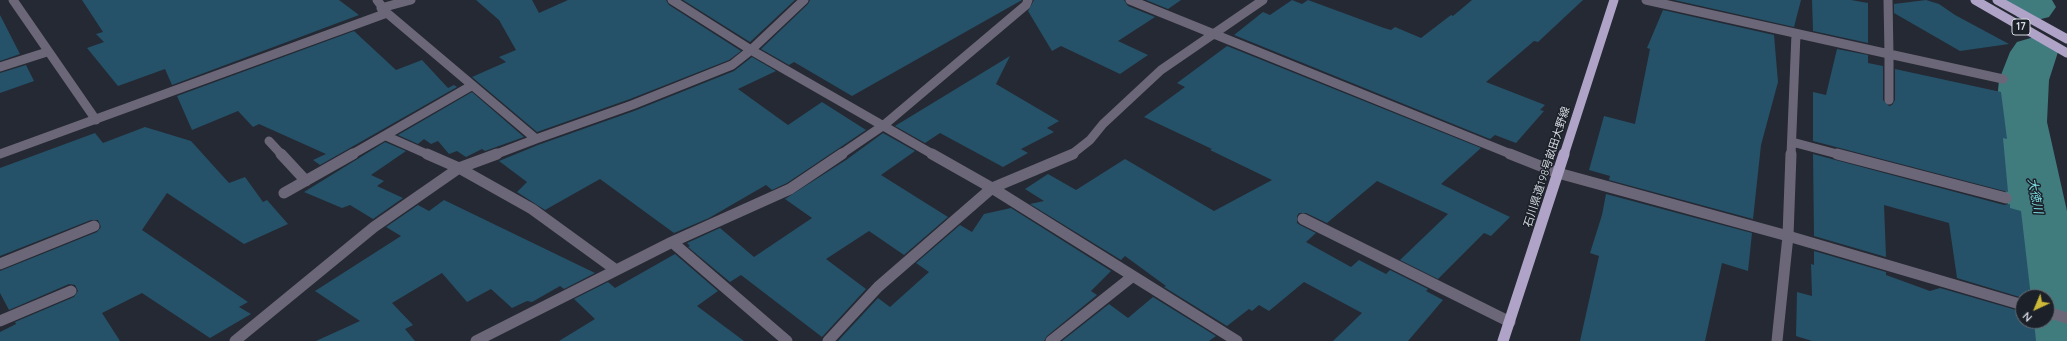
<!DOCTYPE html>
<meta charset="utf-8">
<style>
body{margin:0}
#map{position:relative;width:2067px;height:341px;overflow:hidden;background:#252933;font-family:Quicksand,sans-serif}
canvas{display:block}
.north{position:absolute;left:2015px;top:289px;width:40px;height:40px;box-sizing:border-box;background:#1b2029;border:1px solid #666a72;border-radius:50%;rotate:224deg;font-size:11px;font-weight:700;line-height:16px;text-align:center;color:#d6dae0}
.north::after{content:'';display:block;margin:auto;width:14px;height:18px;background:#ccb938;clip-path:polygon(50% 0,100% 100%,50% 72%,0 100%)}
</style>
<div id="map">
<canvas width="2067" height="341"></canvas>
<div class="north">N</div>
</div>
<script>
const c = document.querySelector('canvas').getContext('2d');
c.lineJoin = 'round';
function paint(path, color) { c.fillStyle = color; c.fill(path, 'evenodd'); }
function trace(path, color, width, dash) { c.strokeStyle = color; c.lineWidth = width; c.lineCap = dash ? 'butt' : 'round'; c.setLineDash(dash || []); c.stroke(path); }
function write(font, color, halo, rows, align = 'center') {
  c.font = font + ' Quicksand,"Noto Sans JP",sans-serif'; c.lineWidth = 3; c.setLineDash([]); c.textBaseline = 'middle'; c.strokeStyle = halo; c.fillStyle = color; for (const [text, x, y, turn = 0] of rows) {
    c.save(); c.translate(x, y); c.rotate((+turn || 0) * Math.PI / 180); c.textAlign = isNaN(turn) ? turn : align; if (halo) c.strokeText(text, 0, 0); c.fillText(text, 0, 0); c.restore();
  }
}
paint(new Path2D(`
 M2006,0h46l4,7 -7,10 -16,4 -16,-4z
 M2034,37l17,5 7,10 -9,28 -2,42 20,89v130h-38l-3,-20h21v-24h-24v7l-28,-182 4,-42 11,-28 7,-10z`), '#407b7e');
paint(new Path2D(`
 M82,0h257l20,15 -187,70 -7,-16 -47,17 -31,-38 17,-6 -8,-8 7,-2z
 M476,0h56l7,13 29,-13h98l3,5 72,46 -12,9 -99,39 -93,33 -65,-55 34,-15 -7,-5 17,-7 -17,-30z
 M683,0h112l-45,42z
 M810,0h212l-170,96 -58,-34 -5,3 -28,-16 47,-45z
 M1034,0h90l4,6 27,11 -37,24 30,14 -28,19 -59,-28 -9,5 -24,-40z
 M1146,0h35l-13,9z
 M1292,0l10,4 6,-4 76,28 7,2 4,-3 26,11 30,-23 2,1 19,-16h111l-45,42 -4,-1 -48,41 59,23 -5,5 4,1 -28,32 -21,-8 -5,4 -256,-104 29,-23 7,3z
 M1674,0h127l-7,27z
 M1812,0h39l17,3v40l-55,-12z
 M1926,0l13,4 16,11 54,29 -49,7 -66,-38v-9z
 M1663,10l111,25 4,47 -17,63 -8,74 -144,-39 1,-4 -21,-6 15,-54 31,8 15,-75 -3,-1z
 M0,15l20,39 -20,7z
 M354,31l42,39 26,-10 26,28 6,-3 3,2 -137,78 -7,-5 13,-6 -67,-30 -6,3 -15,-16 -46,19 -15,-34z
 M1227,46l254,102 -40,36 69,33 -19,19 -7,-3 -46,46 -38,-19 48,-46 -71,-33 -50,42 -21,-10h-7l-2,3v7l3,2 16,8 -10,9 45,25 8,-7 27,14 4,-4 38,19 -2,2 17,9 -35,41h-75l29,-28 -58,-31 -35,29 -10,-6 -7,6 -3,-2 -22,17 -63,-39 2,-1 -41,-30 -4,4 -91,-56 14,-3 -19,-12 23,-15 28,16 49,-31 89,52 58,-31 -62,-30 2,-1 -68,-32 41,-30 -8,-4z
 M1837,49l31,6v8l15,3v34l6,6 3,-1 3,-5v-31l106,23 6,47 -4,-1 5,54 -195,-51v-49l13,3z
 M1010,56l-14,28 63,37 -12,7 7,4 -33,17 7,4 -25,14 -63,-34 -15,10 -30,-17z
 M752,57l24,14 -38,18 50,36 34,-23 44,28 -79,53 -15,7 -6,-5 -57,33 -35,15 -74,-54 -55,31 -28,-18 10,-10 -28,-21 39,-16 96,-34 100,-40z
 M26,65l8,16 -34,12v-20z
 M472,92l52,45 -39,14 -3,-2 -16,8 -9,-6 -8,3 -11,-13 -7,3 -7,-5 -6,5 -20,-9z
 M145,127l46,14 38,42 16,-6 18,25 4,-2 21,24 -44,20 -77,-51 -25,37 106,72 -9,5 12,7 -41,24 -68,-45 -40,20 18,28h-120v-9l16,-8 -1,-2 59,-25 4,-6 -3,-6 -6,-1 -60,26 -9,-17v-22l97,-39 4,-5 -3,-7h-7l-91,36v-88l95,-35 8,10z
 M883,133l32,18 -34,24 67,42 -44,38 -35,-24 -43,28 40,30 -44,48 -81,-62 -11,7 -42,-35 2,-1 -3,-3 33,-15 34,29 58,-39 -27,-19 61,-39z
 M385,142l21,9 -35,24 13,6 -7,5 26,12 -30,21 -23,-14 -8,3 -38,-16z
 M1813,154l191,51 6,-1v4l11,3 10,86 -8,1 -66,-20 -8,-55 -65,-18 2,52 -72,-21z
 M1606,194l146,39 -4,38 -26,-8 -17,78h-125l19,-85 -9,-3 12,-38z
 M444,200l151,73 -31,16 -4,-3 -28,16 -5,-1 -15,7 -21,-19 -24,13 -25,-29 -50,30 21,22 -8,4 10,12h-99l44,-20 -45,-30 86,-55 -15,-9 32,-22 11,6z
 M1011,208l100,63 -20,20 6,4 -50,41 -3,5h-206l40,-43 12,9 39,-35 -13,-9 44,-38 12,7 12,-18z
 M1814,251l72,21v3l44,16 10,-3 83,24v9h11l2,20h-224l-16,-5 1,-44 15,4 -1,-32 3,1z
 M675,254l43,37 -21,15 47,35h-185l36,-22 -21,-20 34,-17 7,6z
 M1153,297l63,39 -7,5h-147l47,-37 19,14z`), '#255269');
trace(new Path2D(`
 M13,0l83,120
 M377,0l10,13 149,126 -42,16
 M672,0l79,50 183,105
 M1130,0l383,155
 M1646,0l243,54 -1,-54
 M381,8l30,-8
 M0,67l47,-15
 M1889,100v-46l114,25
 M386,136l43,19
 M536,139l96,-34 100,-40 19,-15 53,-50
 M269,141l13,14
 M1792,142l49,13
 M0,154l387,-141
 M351,155l120,-69
 M840,155l44,-30 142,-120 2,-5
 M1071,155l19,-15 13,-16 58,-54 102,-70
 M1791,155l5,-121`), '#6c6778', 9);
trace(new Path2D(`
 M281,154l25,27
 M427,154l32,14
 M497,154l-38,14 73,41 84,61
 M932,154l60,34 245,153
 M1510,154l48,19 230,63 235,69
 M1837,154l169,44
 M284,193l69,-39
 M1303,219l207,103
 M672,242l115,99
 M0,264l94,-38
 M2047,312l20,6
 M0,321l71,-30
 M235,341l139,-114 85,-59
 M476,341l196,-99 118,-53 52,-35
 M828,341l50,-54 114,-99 81,-34
 M1051,341l82,-65
 M1777,341l11,-105 3,-82`), '#6c6778', 11);
trace(new Path2D(`
 M1975,0l92,53
 M1997,0l70,39
 M1564,155l50,-155`), '#afa4c8', 9);
trace(new Path2D(`
 M1503,341l61,-187`), '#afa4c8', 11);
for (const [x, y, w] of [
 [2021,27,18]
]) { const box = new Path2D(); box.roundRect(x - w / 2, y - 8, w, 16, 3); c.fillStyle = '#1b2029'; c.fill(box); trace(box, '#d6dae0', 1); }
write('bold 10px', '#d6dae0', null, [
 ["17",2021,27]
]);
write('11px', '#d6dae0', '#1b2029', [
 ["石川県道198号畝田大野線",1547,167,-72]
]);
write('italic 12px', '#7bdde2', '#1b2029', [
 ["大徳川",2035,196,79]
]);
</script>
